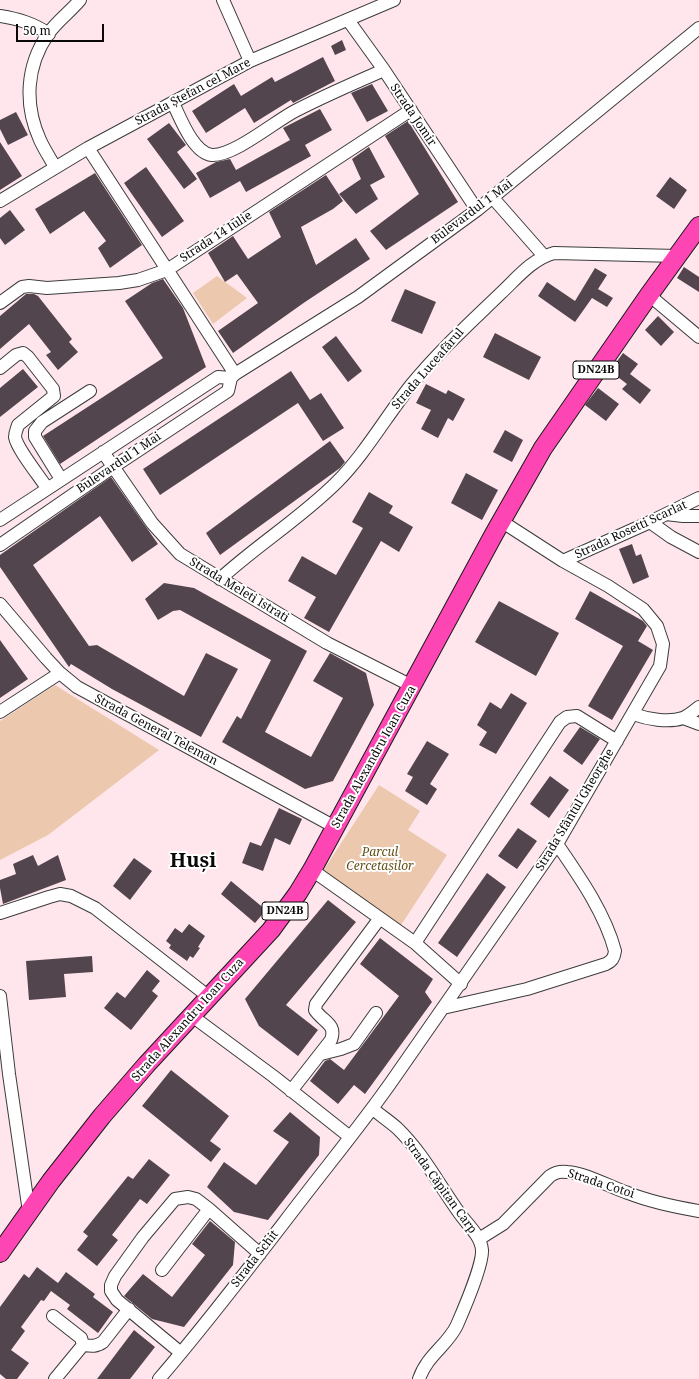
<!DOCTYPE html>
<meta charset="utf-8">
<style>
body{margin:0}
#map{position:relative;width:699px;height:1379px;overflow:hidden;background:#ffe6ec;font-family:"Noto Serif",serif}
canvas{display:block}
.scale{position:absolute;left:16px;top:24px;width:88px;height:18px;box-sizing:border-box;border:2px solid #090909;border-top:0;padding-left:5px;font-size:12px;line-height:14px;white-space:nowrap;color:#090909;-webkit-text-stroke:3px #fff;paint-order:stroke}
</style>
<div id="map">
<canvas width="699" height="1379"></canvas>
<div class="scale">50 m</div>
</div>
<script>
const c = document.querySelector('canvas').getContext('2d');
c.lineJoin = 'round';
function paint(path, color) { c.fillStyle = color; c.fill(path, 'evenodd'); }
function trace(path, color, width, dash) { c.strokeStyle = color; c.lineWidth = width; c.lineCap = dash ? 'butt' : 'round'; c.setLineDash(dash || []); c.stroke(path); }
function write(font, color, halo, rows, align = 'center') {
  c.font = font + ' "Noto Serif",serif'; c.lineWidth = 4; c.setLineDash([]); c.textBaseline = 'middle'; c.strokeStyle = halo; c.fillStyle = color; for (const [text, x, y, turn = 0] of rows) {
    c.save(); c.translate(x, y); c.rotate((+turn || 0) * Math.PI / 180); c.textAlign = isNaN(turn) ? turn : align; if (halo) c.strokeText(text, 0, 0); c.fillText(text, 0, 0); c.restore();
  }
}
paint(new Path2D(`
 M217,276l30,22 -34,26 -20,-31z
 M55,685l104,65 -111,85 -48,25v-139z
 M379,785l41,26 -12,19 39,25 -46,70 -78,-54z`), '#ebc8ae');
paint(new Path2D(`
 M342,40l4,10 -11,5 -4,-9z
 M323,57l12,24 -42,22 -2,-3 -37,23 -9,-15 -39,25 -14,-22 42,-27 7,12 31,-19 3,5z
 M372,84l16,27 -21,11 -16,-29z
 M320,109l12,21 -27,15 6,11 -65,36 -6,-11 -30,17 -14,-25 20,-11 14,-3 6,11 54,-30 -7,-12z
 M16,112l12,23 -20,10 -8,-16v-9z
 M408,121l50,81 -72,48 -16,-19 49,-37 -34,-58z
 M169,123l17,22 -9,7 20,27 -13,10 -37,-50z
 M0,142l22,34 -22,14z
 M369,147l16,30 -15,8 8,14 -22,15 -17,-20 22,-15 -9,-20z
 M146,167l38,54 -22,16 -38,-54z
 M95,173l47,72 -32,23 -12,-20 8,-7 -22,-30 -34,23 -15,-25z
 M326,175l17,26 -10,8 -32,18 15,38 40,-27 14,21 -65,43 -72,51 -15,-22 40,-28 -21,-29 -12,8 -17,-29 25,-17 15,23 33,-22 -12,-25z
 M670,177l17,13 -13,19 -18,-13z
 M10,210l15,20 -20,15 -5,-7v-20z
 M684,267l15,10v15l-22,-14z
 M595,268l12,7 -9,14 15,9 -6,9 -15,-9 -17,24 -37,-26 9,-14 28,19z
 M163,279l20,29 23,59 -146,97 -17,-28 120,-78 -38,-57 27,-18z
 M405,289l31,13 -14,32 -31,-13z
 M26,294h8l4,2 34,43 -3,3 9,10 -20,18 -12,-15 5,-3 -22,-28 -29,25v-33z
 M658,316l16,16 -13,14 -16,-16z
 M495,333l46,24 -12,23 -46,-23z
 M336,336l26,35 -14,11 -26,-35z
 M623,353l15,11 -8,10 21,16 -11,14 -18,-15 5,-5 -17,-13z
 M23,369l15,18 -38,30v-29z
 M291,371l19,29 11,-7 23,35 -21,13 -25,-38 -138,92 -17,-26z
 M426,384l20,10 2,-4 17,9 -12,22 -5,-3 -10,20 -17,-9 10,-19 -15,-7z
 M598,388l21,16 -13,17 -21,-16z
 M505,430l18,10 -11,22 -19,-10z
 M330,441l15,21 -5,6 -120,87 -14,-22z
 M466,473l32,17 -16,30 -31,-17z
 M111,477l47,67 -26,18 -32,-46 -67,49 56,81 8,-1 87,51 22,-43 32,16 -37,68 -89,-48 -41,-25 -2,3 -69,-100v-12z
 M369,492l24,14 -4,7 24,14 -14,25 -18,-11 -52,91 -25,-14 12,-21 -28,-16 14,-25 34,19 27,-47 -11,-6z
 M632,544l4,12 5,-2 8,23 -16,7 -14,-35z
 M164,583l30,5 113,63 -42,81 46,25 32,-59 -30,-17 17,-28 36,20 8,32 -41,76 -28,8 -83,-47 15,-26 4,3 30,-59 -91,-50 -7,1 -15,9 -13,-21z
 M590,591l53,30 4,5 -9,15 15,9 -41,70 -24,-14 35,-60 -48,-27z
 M499,601l60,32 -23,43 -61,-34z
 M0,640l28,39 -28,19z
 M511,693l16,10 -31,51 -17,-9 8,-13 -10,-7 13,-23 11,7z
 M580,727l20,12 -18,26 -19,-14z
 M427,741l22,13 -19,30 7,5 -10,16 -22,-14 8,-14 -6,-3z
 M550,776l19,14 -20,28 -19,-14z
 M279,808l23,11 -12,26 -15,-7 -12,33 -21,-8 8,-21 11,4z
 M518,828l19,13 -20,28 -19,-13z
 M33,855l5,11 20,-11 8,25 -63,24 -3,-16v-8l16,-6 -3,-10z
 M134,858l18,13 -22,29 -17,-14z
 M487,873l19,14 -49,70 -19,-14z
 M231,881l35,29 -11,13 -34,-29z
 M328,900l28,22 -70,83 32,25 -20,26 -39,-30 -14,-27z
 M189,924l16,12 -7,11 2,1 -7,10 -3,-2 -3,5 -18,-13 2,-3 -5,-4 9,-13 7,5z
 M380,938l53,41 -8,13 7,10 -67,92 -11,-9 -16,19 -28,-23 15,-20 5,-2 14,11 55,-74 -39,-32z
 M92,956l1,16 -29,2 2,23 -37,3 -3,-39z
 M147,970l13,11 -8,10 6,5 -27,34 -27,-22 13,-16 8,6z
 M171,1070l58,46 -19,25 11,8 -10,13 -69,-56z
 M290,1112l30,25 -1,18 -51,65 -34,-8 -27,-25 17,-25 32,23 33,-43 -16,-11z
 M149,1159l21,16 -23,29 -7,-5 -28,36 6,5 -21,26 -20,-16 11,-14 -5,-4 45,-56 5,3z
 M210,1221l25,21 -2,23 -49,62 -32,-8 -28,-23 19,-22 29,23 33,-42 -13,-11z
 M37,1267l21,16 8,-11 29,22 -2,3 20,15 -15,21 -31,-24 3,-4 -19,-14 -7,10 -3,-1 -20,27 4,4 -14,19 18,13 -12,16h-11l-6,-5v-67l24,-33 5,4z
 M134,1330l21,17 -25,32h-33z`), '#53454e');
const minor = new Path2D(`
 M223,0l27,61
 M0,16c18,3 33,7 49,18
 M348,20l36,50 93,140
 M173,103c7,14 20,50 39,52 22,1 62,-33 83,-44 29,-15 59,-28 89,-41
 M88,148l147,226
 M55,167c-5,-9 -11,-18 -15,-27 -16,-35 -14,-74 8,-106 9,-13 22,-22 32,-34
 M493,198l51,58
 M0,201l88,-53 162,-87 144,-61
 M649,295l50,42
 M0,303l22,-16 7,-1 18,2 72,-5 19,-3 29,-10 244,-160
 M0,368l16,-13 7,-2 5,4 25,32 1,7 -36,29c-1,4 -3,7 -3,12 2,12 25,40 32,51
 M103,452l49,71 28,31 147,89 85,43
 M61,479l-26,-42v-6l7,-9 48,-31
 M666,514l17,2h16
 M0,520l218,-143 13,1
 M650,522l21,15 28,15
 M0,545l113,-78 115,-76 3,-13 4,-4 123,-77 119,-87 222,-182
 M563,561l87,-39 49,-24
 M220,579c37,-34 81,-61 117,-97 28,-28 50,-67 75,-98 27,-33 59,-62 89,-91 16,-15 31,-34 53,-40l123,3
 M0,604l46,54 14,15 17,14 258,140
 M0,712l60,-39
 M633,714c14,5 35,9 50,4 5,-2 11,-7 16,-11
 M683,718l16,6
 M312,870l103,73 46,41
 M0,913l49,-16 11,-3 11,2 24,12 114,89
 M415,943l145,-221 7,-5 10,-1 40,25
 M0,996l9,78 20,138
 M443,1008l84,-19 79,-25c6,-3 8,-6 9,-13 -10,-38 -36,-75 -58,-107
 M192,1016l81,60 77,61
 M321,1054l20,-5 13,-5 22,-31
 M291,1091l40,-51c6,-16 -8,-18 -16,-30l1,-6 64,-86
 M373,1109c7,6 16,12 24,19 26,25 42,57 63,86 7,10 21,22 22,36 1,14 -18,59 -25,75 -9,20 -30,30 -38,54
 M479,1239l24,-15 47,-48c6,-4 10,-5 17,-4 19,1 43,15 61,21 23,9 47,14 71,18
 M162,1270l47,-61
 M53,1316l28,22 2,7 -28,34
 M83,1345c8,1 13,2 20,-3l26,-33
 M181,1353l-64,-53 -6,-9v-6l4,-9 28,-39 32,-38 13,-2 8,2 13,10 51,45
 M159,1379c50,-58 96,-119 143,-180 30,-39 62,-78 90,-118l165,-237 103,-178 3,-22 -6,-18 -14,-17 -35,-23 -45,-25 -62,-40`);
const highway = new Path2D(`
 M0,1253l51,-72 51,-65 45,-52 124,-134 27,-37 14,-23 182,-336 49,-86 106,-153 50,-69`);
trace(minor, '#3c3c3c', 14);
trace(highway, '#1a1a1a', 20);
trace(minor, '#fff', 12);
trace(highway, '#fe45b4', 18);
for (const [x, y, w] of [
 [596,370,46],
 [285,911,46]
]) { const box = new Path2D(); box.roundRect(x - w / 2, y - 9, w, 18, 3); c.fillStyle = '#fff'; c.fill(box); trace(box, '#090909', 1); }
write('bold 11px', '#090909', null, [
 ["DN24B",596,370],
 ["DN24B",285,911]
]);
write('12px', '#090909', '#fff', [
 ["Strada Ștefan cel Mare",193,92,-28],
 ["Strada Jomir",413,115,56],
 ["Bulevardul 1 Mai",472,212,-37],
 ["Strada 14 Iulie",216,237,-33],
 ["Strada Luceafărul",428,369,-49],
 ["Bulevardul 1 Mai",119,463,-34],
 ["Strada Rosetti Scarlat",631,530,-25],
 ["Strada Meleti Istrati",239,590,31],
 ["Strada General Teleman",156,730,28],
 ["Strada Alexandru Ioan Cuza",374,757,-61],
 ["Strada Sfântul Gheorghe",575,810,-59],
 ["Strada Alexandru Ioan Cuza",188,1020,-48],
 ["Strada Cotoi",601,1184,18],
 ["Strada Căpitan Carp",440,1186,54],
 ["Strada Schit",255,1259,-52]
]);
write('italic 12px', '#634f17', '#fff', [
 ["Parcul",380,853],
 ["Cercetașilor",380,867]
]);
write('bold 20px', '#090909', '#fff', [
 ["Huși",193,861]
]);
</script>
